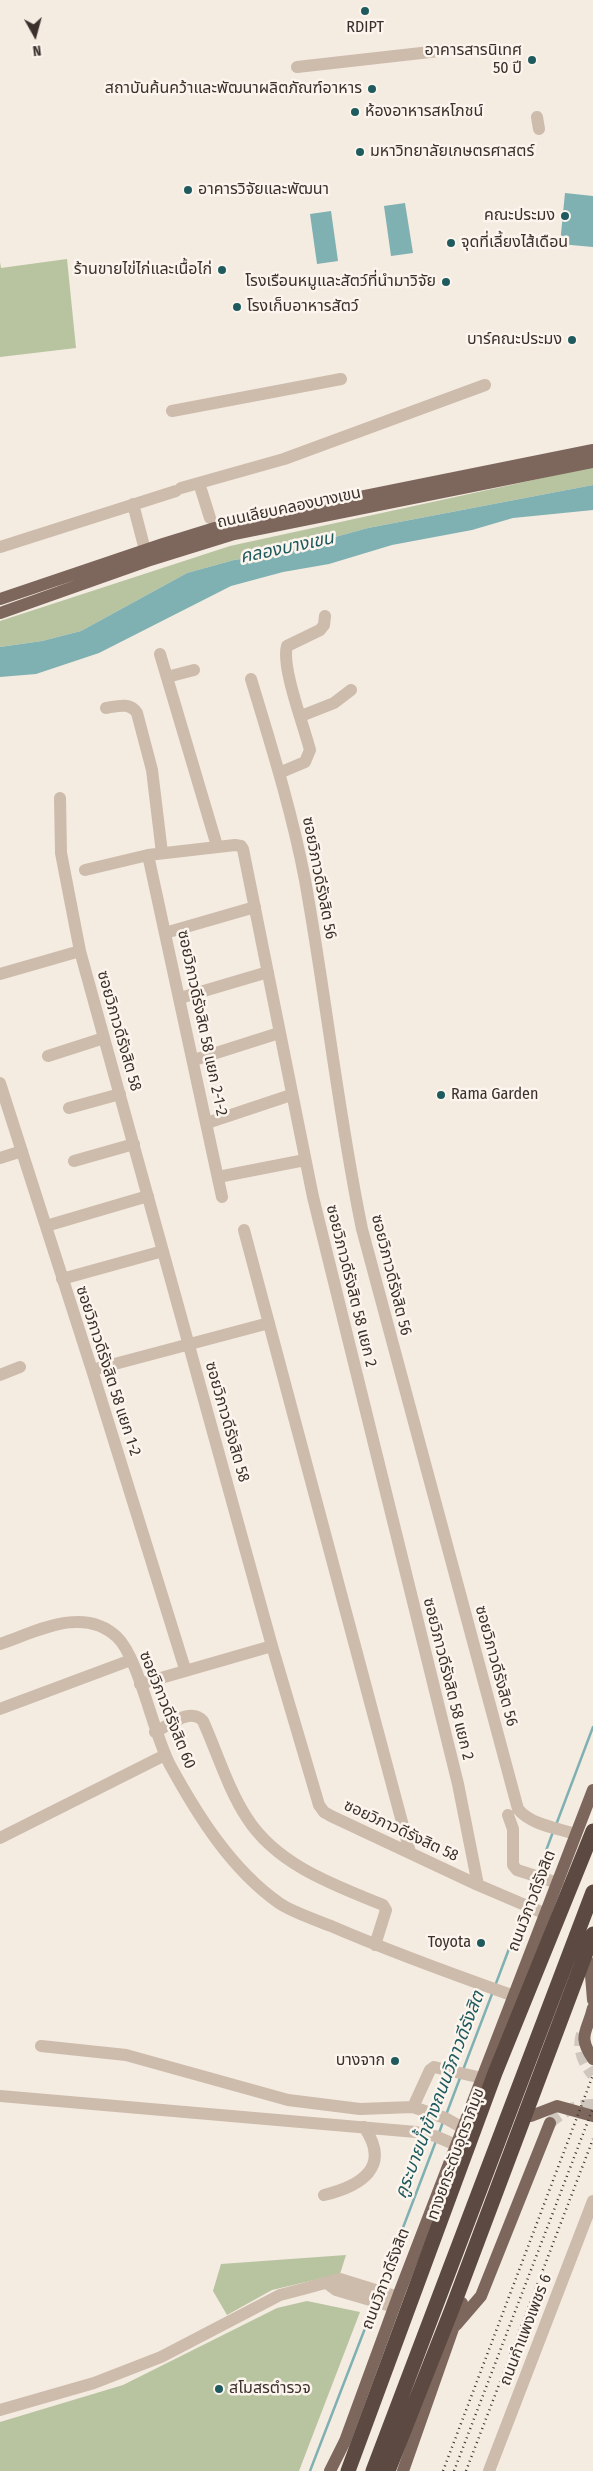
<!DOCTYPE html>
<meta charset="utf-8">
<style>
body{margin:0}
#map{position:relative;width:593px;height:2471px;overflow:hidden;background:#f4ebe1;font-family:"Fira Sans Condensed",sans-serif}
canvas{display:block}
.north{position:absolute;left:10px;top:10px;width:50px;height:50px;-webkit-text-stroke:4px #fbf5ee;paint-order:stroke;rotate:173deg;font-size:14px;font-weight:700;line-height:20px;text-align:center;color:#3b302b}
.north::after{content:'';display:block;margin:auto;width:18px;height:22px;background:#3b302b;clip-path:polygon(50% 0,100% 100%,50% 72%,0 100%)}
</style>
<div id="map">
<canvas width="593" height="2471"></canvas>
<div class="north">N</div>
</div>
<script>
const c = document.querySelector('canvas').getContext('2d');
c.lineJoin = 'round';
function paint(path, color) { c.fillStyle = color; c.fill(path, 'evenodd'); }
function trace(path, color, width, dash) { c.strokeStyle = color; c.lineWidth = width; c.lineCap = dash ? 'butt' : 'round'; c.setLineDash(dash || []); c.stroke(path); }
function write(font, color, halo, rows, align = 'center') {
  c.font = font + ' "Fira Sans Condensed","Noto Sans Thai",sans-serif'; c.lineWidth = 5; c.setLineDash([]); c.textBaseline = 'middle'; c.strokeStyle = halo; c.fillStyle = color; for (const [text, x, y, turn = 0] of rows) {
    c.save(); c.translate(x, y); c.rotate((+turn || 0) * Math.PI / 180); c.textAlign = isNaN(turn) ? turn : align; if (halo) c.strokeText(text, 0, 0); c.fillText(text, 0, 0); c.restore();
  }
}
paint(new Path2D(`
 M67,259l9,89 -76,9v-95l1,6z
 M593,467v18l-225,43 -99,27 -35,5 -47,13 -106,58 -39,10 -42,6v-26l230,-75z
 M346,2255l-6,19 -68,16 -45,25 -14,-24 8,-27z
 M307,2301l53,11 -61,159h-299v-49l123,-37 154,-77z`), '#b8c4a0');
paint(new Path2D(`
 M565,193l28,3v51l-33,-3z
 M405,203l8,50 -22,3 -7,-50z
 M331,211l7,50 -21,3 -7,-50z
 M593,485v25l-80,8 -41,12 -80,15 -63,19 -46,8 -52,14 -132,67 -63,21 -36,3v-30l42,-6 39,-10 106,-58 47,-13 35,-5 99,-27z`), '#7fb0b2');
trace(new Path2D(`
 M556,1825l37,-98
 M538,1872l15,-40
 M527,1902l8,-23
 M495,1986l29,-77
 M463,2070l29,-76
 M446,2115l14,-37
 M439,2133l4,-11
 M380,2288l56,-147
 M310,2471l64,-166`), '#7fb0b2', 2.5);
trace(new Path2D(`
 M582,2034c-5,15 2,30 11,41
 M550,2123c12,-12 26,-18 43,-18`), '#cfc6bd', 12, [12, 6]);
trace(new Path2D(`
 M297,67l151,-17
 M537,117l2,12
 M172,411l169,-32
 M199,483l11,35
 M181,488l103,-29 201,-74
 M133,504l12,46
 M0,547l176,-56
 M160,654l57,192
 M167,677l27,-7
 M251,679c20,66 41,133 54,201 21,116 33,233 57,349l156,580c13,16 39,19 58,25
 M106,708c12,-2 24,-6 31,5l15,57 10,83
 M301,716l33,-13 17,-13
 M279,773l26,-11 5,-12c-6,-24 -29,-83 -23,-104l33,-16 4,-5 1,-9
 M60,798l1,55 19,98 192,695 47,159 5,7 7,4 147,69 68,29
 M148,855l74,342
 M85,870l63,-15 87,-10 6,1 2,3 70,348 145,587 20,101
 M165,933l90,-26
 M0,974l80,-23
 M180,998l88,-26
 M48,1056l56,-18
 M194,1060l85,-27
 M0,1083l92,287 93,299
 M69,1108l51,-14
 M207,1123l84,-28
 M0,1158l22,-7
 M74,1161l60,-17
 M218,1177l87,-17
 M46,1226l102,-30
 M244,1230l166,622
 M62,1279l101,-28
 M92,1370l177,-47
 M0,1375l20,-8
 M0,1644c36,-12 83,-39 117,-7 22,21 36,96 53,128 28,51 61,104 109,138 15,10 35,16 52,23 60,26 121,48 183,70
 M140,1684l132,-38
 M0,1709l131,-49
 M155,1732c15,-7 35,-25 48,-11 14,31 25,68 44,97 30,47 87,67 136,87l3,5 -11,35
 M508,1815l5,14v36l4,5 41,13
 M0,1838l165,-83
 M41,2046l85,9 162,45 72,9 53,-2 32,11 18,10
 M0,2096l416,36 19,4 21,9
 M413,2107l17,-37 4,-3 48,11
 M324,2195c37,-9 68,-28 40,-68
 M328,2284l8,6 58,17
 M0,2410l94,-27 67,-26 119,-62 23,-6 37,-10 58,18
 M489,2471l104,-270`), '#cdbbac', 12);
trace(new Path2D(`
 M0,599l163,-55 68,-21 362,-73
 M0,613l147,-52 87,-27 359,-72
 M590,1963l3,37
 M593,2008c-6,25 -16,27 0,51
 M531,2116l26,-10 36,10
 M456,2325l25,-29 69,-173
 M330,2471l15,-30 55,-150 193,-501
 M403,2471l59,-168`), '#7d675c', 12);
trace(new Path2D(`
 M348,2471l147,-398 98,-242
 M373,2471l220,-579
 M388,2471l64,-162 141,-375`), '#5c4a42', 15);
trace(new Path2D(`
 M443,2471l150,-396
 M454,2471l139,-363
 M466,2471l127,-332`), '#3b302b', 2.5, [1, 4]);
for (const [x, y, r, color] of [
 [365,11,5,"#1f5a5e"],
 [532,60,5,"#1f5a5e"],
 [372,89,5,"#1f5a5e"],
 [355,112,5,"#1f5a5e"],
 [360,152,5,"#1f5a5e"],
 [188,190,5,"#1f5a5e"],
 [565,216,5,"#1f5a5e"],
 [451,243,5,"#1f5a5e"],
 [222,270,5,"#1f5a5e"],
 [446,282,5,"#1f5a5e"],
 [237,307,5,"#1f5a5e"],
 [572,340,5,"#1f5a5e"],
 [441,1095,5,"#1f5a5e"],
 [481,1943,5,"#1f5a5e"],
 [395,2061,5,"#1f5a5e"],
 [219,2389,5,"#1f5a5e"]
]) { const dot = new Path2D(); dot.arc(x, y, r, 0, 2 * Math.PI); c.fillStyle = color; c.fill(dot); trace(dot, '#fbf5ee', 2); }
write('16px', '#3b302b', '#fbf5ee', [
 ["RDIPT",365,28,"center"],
 ["อาคารสารนิเทศ",522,51],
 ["50 ปี",522,69],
 ["สถาบันค้นคว้าและพัฒนาผลิตภัณฑ์อาหาร",362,89],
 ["ห้องอาหารสหโภชน์",365,112,"left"],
 ["มหาวิทยาลัยเกษตรศาสตร์",370,152,"left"],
 ["อาคารวิจัยและพัฒนา",198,190,"left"],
 ["คณะประมง",555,216],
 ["จุดที่เลี้ยงไส้เดือน",461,243,"left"],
 ["ร้านขายไข่ไก่และเนื้อไก่",212,270],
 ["โรงเรือนหมูและสัตว์ที่นำมาวิจัย",436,282],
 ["โรงเก็บอาหารสัตว์",247,307,"left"],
 ["บาร์คณะประมง",562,340],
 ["Rama Garden",451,1095,"left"],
 ["Toyota",471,1943],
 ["บางจาก",385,2061],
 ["สโมสรตำรวจ",229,2389,"left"]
], 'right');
write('16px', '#3b302b', '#fbf5ee', [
 ["ถนนเลียบคลองบางเขน",289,508,-12],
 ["ซอยวิภาวดีรังสิต 56",319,878,79],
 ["ซอยวิภาวดีรังสิต 58 แยก 2-1-2",202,1023,78],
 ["ซอยวิภาวดีรังสิต 58",119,1031,74],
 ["ซอยวิภาวดีรังสิต 56",391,1275,76],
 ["ซอยวิภาวดีรังสิต 58 แยก 2",351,1286,76],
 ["ซอยวิภาวดีรังสิต 58 แยก 1-2",108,1371,72],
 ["ซอยวิภาวดีรังสิต 58",227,1422,74],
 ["ซอยวิภาวดีรังสิต 56",496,1666,75],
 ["ซอยวิภาวดีรังสิต 58 แยก 2",448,1679,76],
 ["ซอยวิภาวดีรังสิต 60",167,1710,68],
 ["ซอยวิภาวดีรังสิต 58",401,1831,25],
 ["ถนนวิภาวดีรังสิต",532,1901,-69],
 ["ทางยกระดับอุตราภิมุข",456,2154,-70],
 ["ถนนวิภาวดีรังสิต",386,2279,-69],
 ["ถนนกำแพงเพชร 6",526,2330,-69]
]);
write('italic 18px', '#1f5a5e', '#fbf5ee', [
 ["คลองบางเขน",287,548,-12],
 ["คูระบายน้ำข้างถนนวิภาวดีรังสิต",440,2095,-69]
]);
</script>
